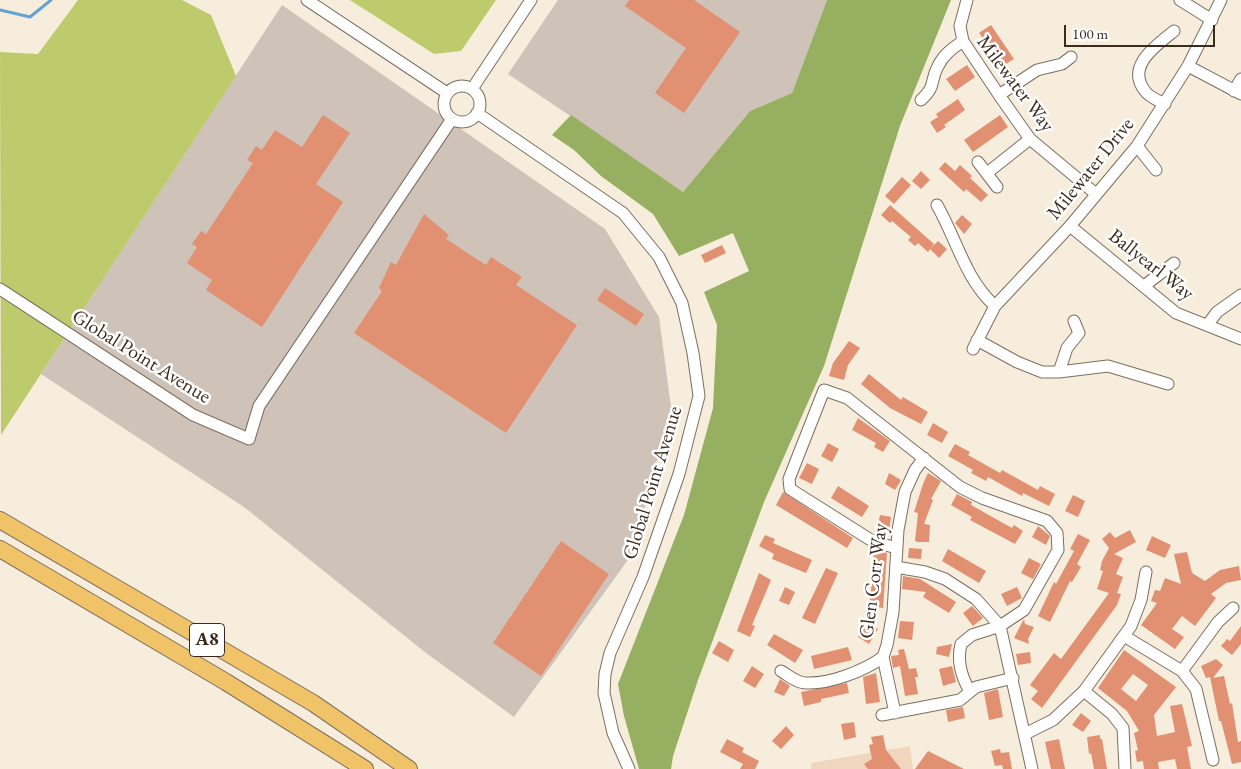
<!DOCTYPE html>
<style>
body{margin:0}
#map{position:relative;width:1241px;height:769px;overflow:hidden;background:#f7eddc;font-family:"EB Garamond",serif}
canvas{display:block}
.scale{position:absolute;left:1064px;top:25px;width:151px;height:22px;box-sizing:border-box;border:2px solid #3b2a1e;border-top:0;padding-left:6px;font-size:15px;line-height:18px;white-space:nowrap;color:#3b2a1e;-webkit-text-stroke:4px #fff;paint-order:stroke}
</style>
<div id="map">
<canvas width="1241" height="769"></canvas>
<div class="scale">100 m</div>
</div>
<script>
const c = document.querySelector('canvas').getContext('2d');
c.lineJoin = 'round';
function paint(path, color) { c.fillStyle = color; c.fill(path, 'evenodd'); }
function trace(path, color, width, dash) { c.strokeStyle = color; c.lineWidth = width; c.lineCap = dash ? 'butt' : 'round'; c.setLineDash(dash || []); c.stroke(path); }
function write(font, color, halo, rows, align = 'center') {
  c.font = font + ' "EB Garamond",serif'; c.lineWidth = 5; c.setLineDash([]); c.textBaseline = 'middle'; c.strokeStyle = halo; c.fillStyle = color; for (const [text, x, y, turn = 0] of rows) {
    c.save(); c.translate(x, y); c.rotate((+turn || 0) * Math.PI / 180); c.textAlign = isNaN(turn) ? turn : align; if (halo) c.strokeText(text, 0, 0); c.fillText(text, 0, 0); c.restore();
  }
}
paint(new Path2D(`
 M910,746l3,23h-102v-6z`), '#f0d6bc');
paint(new Path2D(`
 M558,0h269l-35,93 -42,18 -67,81 -175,-118z
 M282,5l323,224 54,88 12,90 -38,146 -119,164 -88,-64 -182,-146 -203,-133z`), '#cec2b9');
paint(new Path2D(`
 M78,0h104l29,15 25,61 -235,359 -1,-383 38,2z
 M350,0h146l-35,51 -27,3z`), '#becb6d');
paint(new Path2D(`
 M827,0h124l-51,126 -76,240 -60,136 -66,178 -25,76 -2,13h-32l-15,-53 -6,-32 66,-169 29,-107 4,-83 -13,-33 45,-21 -16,-38 -54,23 -26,-42 -52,-38 -27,-26 -22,-15 19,-20 112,77 67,-81 42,-18z`), '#96af60');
trace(new Path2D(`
 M0,10l30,7 21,-17`), '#61a3d5', 3);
paint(new Path2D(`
 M629,0h65l46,32 -56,81 -29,-20 31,-45 -61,-42z
 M991,25l23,34 -10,6 -25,-32z
 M967,65l8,12 -20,14 -9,-12z
 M958,99l7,11 -21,15 2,2 -9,6 -7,-11 8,-5 -2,-3z
 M323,115l27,18 -34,51 27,18 -81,125 -56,-37 6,-10 -25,-17 10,-16 -5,-3 9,-13 5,3 47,-71 -6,-3 9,-14 6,4 13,-20 27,17z
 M1000,115l8,12 -35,25 -9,-12z
 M945,162l10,9 5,-6 12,11 -2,2 18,17 -7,7 -15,-13 -2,3 -25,-23z
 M921,171l9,9 -9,9 -9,-8z
 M902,177l9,8 -17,19 -9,-8z
 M890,205l44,39 -6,8 -10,-9 -3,3 -7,-6 3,-3 -19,-16 -2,2 -9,-8z
 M424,214l25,21 -3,4 40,26 5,-8 31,20 -6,8 61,40 -71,108 -152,-100 28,-42 -3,-3 12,-26 5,3z
 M962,215l10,9 -8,10 -9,-11z
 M938,241l9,8 -8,9 -9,-9z
 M722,245l4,8 -21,10 -4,-8z
 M605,288l39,26 -8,12 -39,-26z
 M849,341l11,7 -12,17 -4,15 -15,-4 4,-13z
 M869,374l32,26 2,-3 25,15 -7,12 -31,-16 -29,-24z
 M858,418l32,23 -7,11 -9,-5 2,-4 -24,-13z
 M933,423l15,9 -6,11 -15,-8z
 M828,443l11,6 -7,13 -11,-6z
 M955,444l15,8 -2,3 32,18 2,-3 36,20 2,-4 15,8 -6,12 -26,-13 -1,3 -34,-19 -2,4 -15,-8 2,-3 -25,-14z
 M807,463l12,6 -7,15 -13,-6z
 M889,473l12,7 -6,10 -10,-6z
 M928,473l13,8 -10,18 2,1 -9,24 6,1 -1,17h-11l-3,-1 3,-28 -4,-1 9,-28z
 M838,486l31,20 -7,11 -31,-19z
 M783,492l70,46 -6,10 -71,-43z
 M957,494l15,8 -1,3 41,23 2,-3 9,6 -8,13 -45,-24 2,-3 -21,-12z
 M1073,495l12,6 -7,16 -13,-6z
 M880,515l11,2 -2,14 -12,-2z
 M1038,526l12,10 -4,9 -14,-8z
 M1130,530l6,12 -22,12 9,4 -7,16 7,3 -6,16 4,1 -4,11 -75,103 -11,-9 7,-8 -8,-6 24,-32 7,6 48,-66 -12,-4 6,-18 -3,-1 2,-9 7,-13 -7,-9 8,-7 5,6z
 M1078,534l12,6 -13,24 4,3 -9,15 -2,-1 -20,41 -12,-6 16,-34 2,2 18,-33 -4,-2z
 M765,535l10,4 -2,4 39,17 -6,13 -34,-14 2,-5 -15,-8z
 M1152,536l19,9 -6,13 -19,-8z
 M561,541l48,33 -68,102 -48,-33z
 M909,548l13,1 -1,10 -13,-1z
 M873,549l14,4 -4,55 -14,-2 5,-40z
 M948,549l38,22 -7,12 -37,-22z
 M1187,552l5,21 13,8 15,-11 19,-4 2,14 -15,3 -15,11 5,4 -21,28 -13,-10 -10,13 12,8 -9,12 -34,-24 16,-22 -6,-2 4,-11 5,1 5,-13 16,6 -7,-30z
 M1029,558l12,6 -8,15 -12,-6z
 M826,568l12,5 -23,51 -13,-6z
 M759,573l12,7 -19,45 3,1 -5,11 -13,-6z
 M903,576l17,3 36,23 -7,11 -26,-16 3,-5 -24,-3z
 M785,587l10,5 -6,13 -10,-4z
 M1017,587l5,11 -15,8 -6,-12z
 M972,606l11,12 -10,8 -10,-13z
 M1024,619l1,5 9,3 -6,12 1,5 -15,-6z
 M900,621l14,1 -2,18 -14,-2z
 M867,622l11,7 -9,15 -11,-7z
 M1241,626v18l-9,11 -11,-9 6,-7 3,2z
 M774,634l29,16 -8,13 -28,-18z
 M719,641l15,9 -6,12 -16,-9z
 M952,644l-3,13 -13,-3 1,-7z
 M848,647l4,13 -38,9 -3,-13z
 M904,649l5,20 7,-1 2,9h-3l3,17 -13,2 -5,-30 -7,2 -2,-12 8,-1 -1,-5z
 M1124,650l52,37 -22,28 3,21 18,-4 -5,-26 12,-2 10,42 -5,1 4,22h-14l-2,-10 -17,3 1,7h-15l-1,-8 -6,1 -2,-11 3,-1 -4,-17 5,-2 -12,-20 -29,-23zM1133,674l15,11 -12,16 -15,-12z
 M1030,652l1,11 -13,2 -2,-11z
 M1216,659l7,6 -10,13 11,-2 6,28 2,-1 6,39 3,-1v21l-9,2 -11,-43h-2l-9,-44 -4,1 -5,-12z
 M752,666l12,8 -9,14 -12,-7z
 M952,666l4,16 -13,4 -4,-17z
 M876,673l4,29 -14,2 -3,-27z
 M780,679l10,7 -6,10 -10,-4z
 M847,683l2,10 -28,6v3l-17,4 -3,-14z
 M998,689l5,28 -14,3 -5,-27z
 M963,707l2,11 -17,4 -2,-12z
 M1081,713l10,8 -8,11 -11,-7z
 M854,722l2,15 -12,3 -3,-16z
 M786,726l8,9 -13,14 -9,-8z
 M883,735l3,15 15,19h-33l-4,-5 8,-5 -3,-14 4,-1 -2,-7z
 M1100,735v4h2l5,30h-13l-3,-16 -2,1 -2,-17z
 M727,739l17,9 -2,4 17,9 -4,8h-15l3,-5 -23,-12z
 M1059,739l6,30h-14l-6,-27z
 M1000,749l1,4 8,-1 3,17h-9l-1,-4 -7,1 -4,-15z
 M928,751l36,18h-49z`), '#e19172');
const minor = new Path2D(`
 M307,0l140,93
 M967,0l-7,26 3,15 36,54 31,44 66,55
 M1180,0l32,20
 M1188,66l53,28
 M444 104a18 18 0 1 1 36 0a18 18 0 1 1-36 0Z
 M472,89l59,-89
 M1234,91l7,-12
 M999,95l38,-25 25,-6 9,-7
 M921,100c16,-15 8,-17 17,-34 6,-12 15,-18 25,-25
 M1165,104c-6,-3 -16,-7 -20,-13 -20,-25 12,-46 29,-60
 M477,113l146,100 36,44 23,46 11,50 6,43 -20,78 -36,103 -33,76 -5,21 -1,19 9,40 16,36
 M1137,146l19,24
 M978,162l19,25
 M987,173l43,-34
 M937,205c20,35 28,74 58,101
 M1070,226l106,87 65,26
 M1144,286l30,-23
 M0,289l193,126 56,24 10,-33 193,-287
 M1208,324l9,-12 24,-17
 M977,340l40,22 25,10h17l49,-6 60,18
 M973,349l22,-43 75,-80 67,-80 51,-80 33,-66
 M1059,372l8,-24 12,-15 -5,-12
 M897,548l-23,-6 -84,-53 -1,-10 35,-89 23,8 113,89 22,11 65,23 10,12 1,17 -34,60 -24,16 -28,9 -11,9c-4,17 0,31 8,46
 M896,567l29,5 20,7 31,20 24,27 32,143
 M1124,636l58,35 14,18 17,71
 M781,671c7,4 16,12 25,12 24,1 58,-12 77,-26
 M1182,671l36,-49 15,-14
 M1084,691l28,23 11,14 2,41
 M895,713l-12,-56 4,-12 6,-33 5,-82 7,-38 10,-22 9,-12
 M882,715l78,-15 16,-13 37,-9
 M1025,734l28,-14 31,-29 47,-65 10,-26 5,-28`);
const highway = new Path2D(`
 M0,520l313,183 96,66
 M0,549l226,133 139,87`);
trace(minor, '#7d6e60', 13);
trace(highway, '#7d6e60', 18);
trace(minor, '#fff', 11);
trace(highway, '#f0c369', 16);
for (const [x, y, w] of [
 [207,640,35]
]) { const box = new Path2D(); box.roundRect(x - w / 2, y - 16.5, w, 33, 4); c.fillStyle = '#fff'; c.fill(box); trace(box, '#3b2a1e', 1); }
write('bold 19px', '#3b2a1e', null, [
 ["A8",207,640]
]);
write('20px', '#3b2a1e', '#fff', [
 ["Milewater Way",1015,84,53],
 ["Milewater Drive",1091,169,-51],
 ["Ballyearl Way",1151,265,38],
 ["Global Point Avenue",141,357,32],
 ["Global Point Avenue",653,483,-73],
 ["Glen Corr Way",874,581,-83]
]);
</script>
